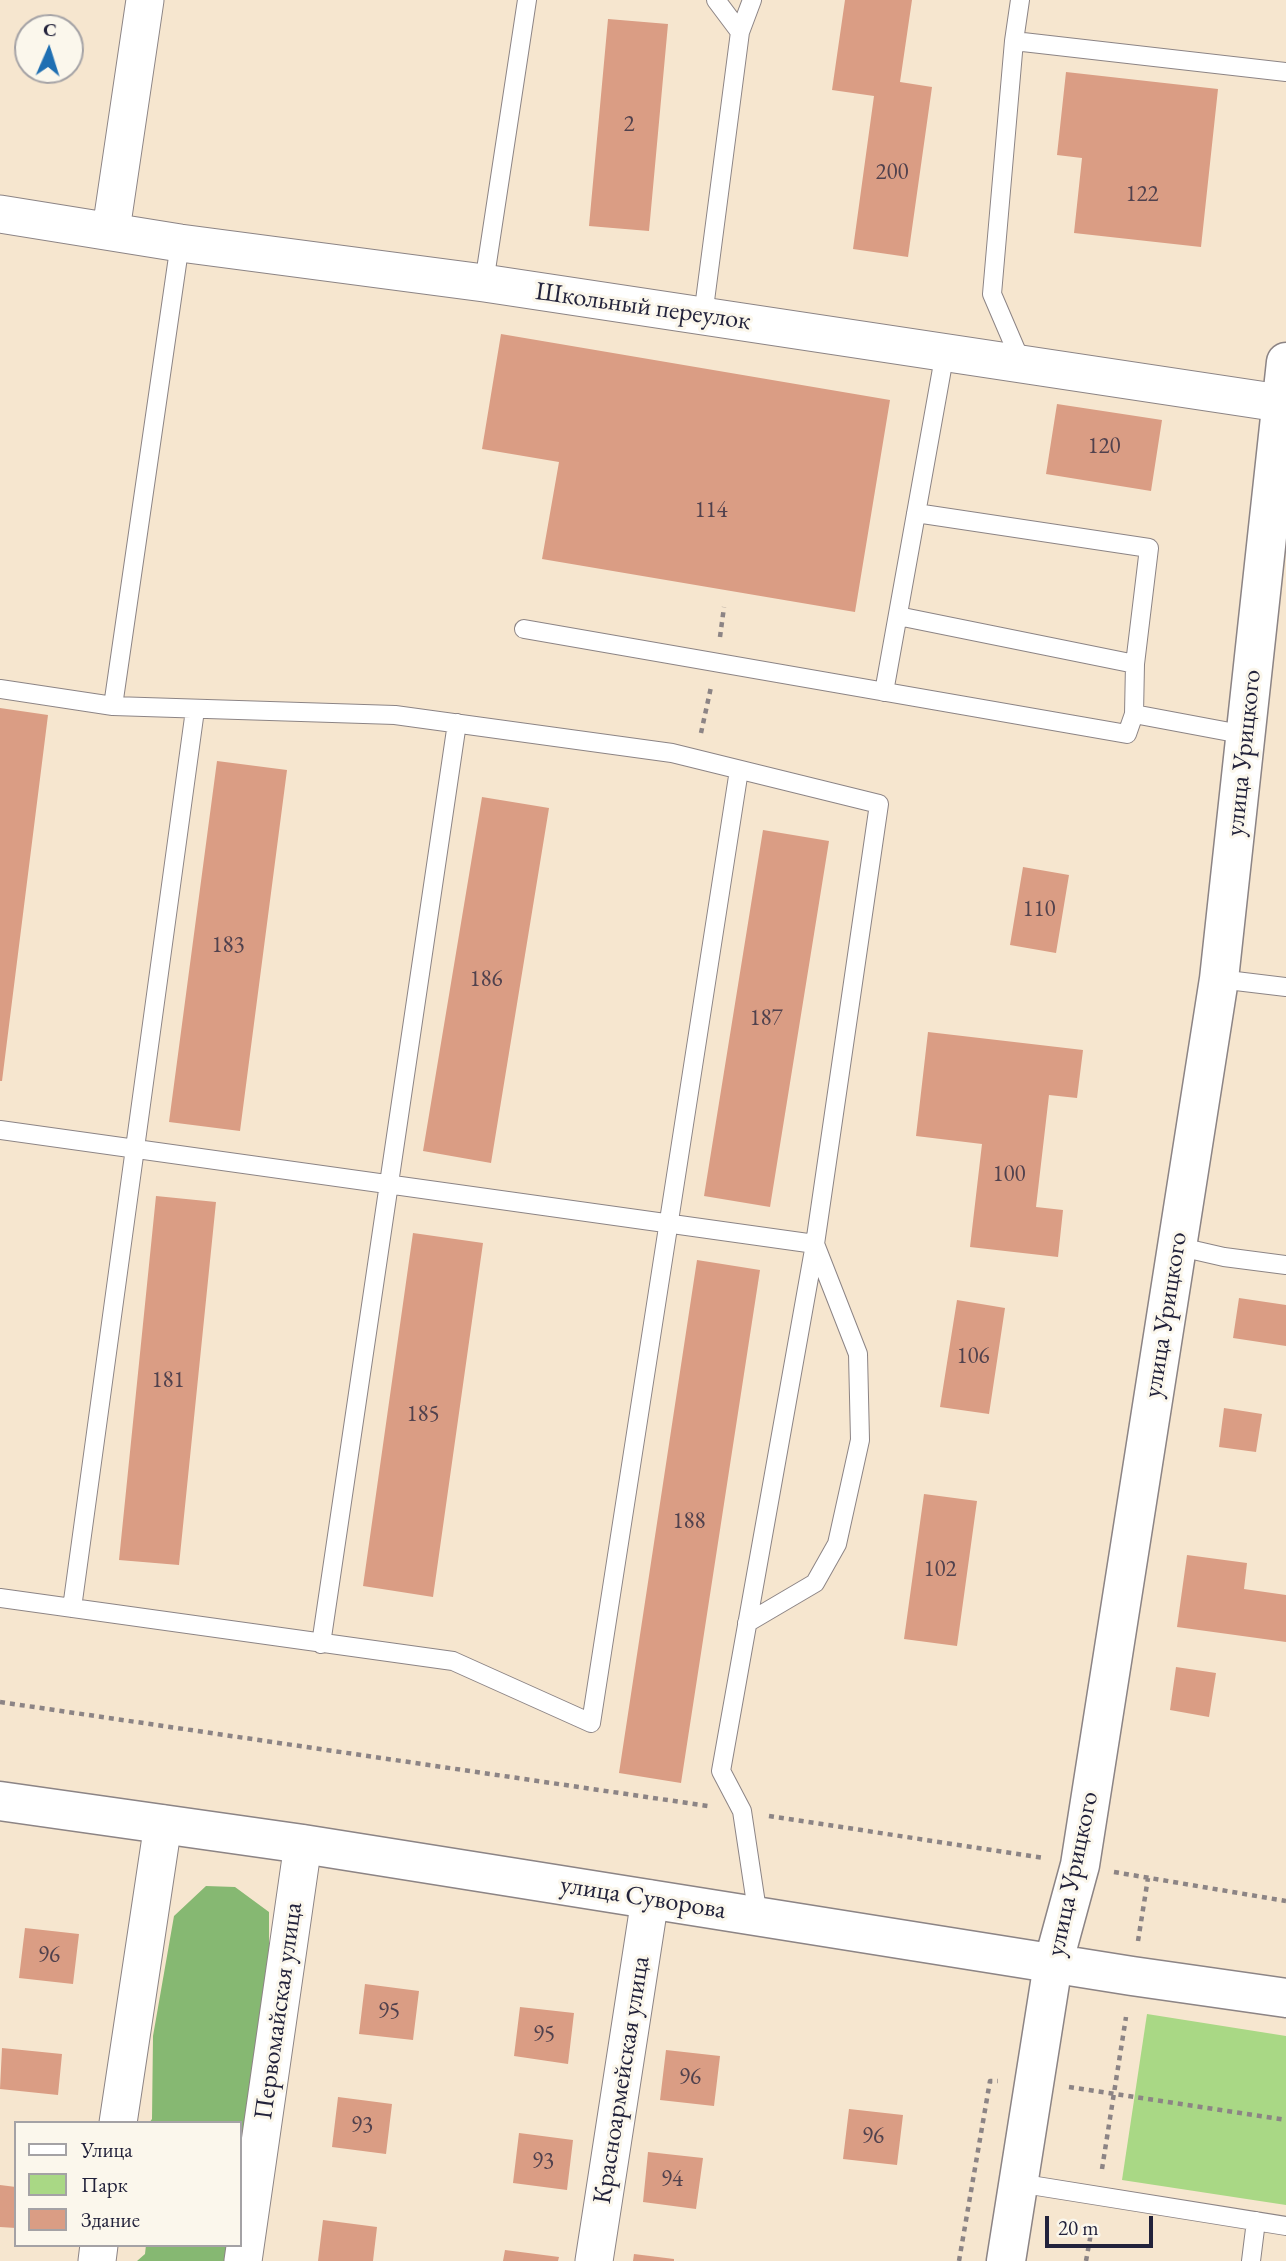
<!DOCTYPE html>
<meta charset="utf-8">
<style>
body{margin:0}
#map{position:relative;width:1286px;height:2261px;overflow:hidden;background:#f6e6cf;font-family:"EB Garamond",serif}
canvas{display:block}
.legend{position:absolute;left:14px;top:2121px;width:228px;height:126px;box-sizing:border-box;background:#fbf7ec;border:2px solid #a4a2a5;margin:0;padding:9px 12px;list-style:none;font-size:21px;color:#22223b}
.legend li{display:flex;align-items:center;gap:14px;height:35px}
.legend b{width:35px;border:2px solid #a4a2a5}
.north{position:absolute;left:14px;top:14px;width:70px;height:70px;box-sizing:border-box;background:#fbf7ec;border:2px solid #a4a2a5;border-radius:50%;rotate:3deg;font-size:19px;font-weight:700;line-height:28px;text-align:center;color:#22223b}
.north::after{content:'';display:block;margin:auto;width:24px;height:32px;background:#1f6fb2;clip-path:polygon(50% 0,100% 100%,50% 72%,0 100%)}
.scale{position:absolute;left:1045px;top:2216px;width:108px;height:32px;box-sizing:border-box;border:4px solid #22223b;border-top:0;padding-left:9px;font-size:21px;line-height:24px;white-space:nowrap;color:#22223b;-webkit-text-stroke:5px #fbf7ec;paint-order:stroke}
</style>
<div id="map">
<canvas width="1286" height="2261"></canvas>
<ul class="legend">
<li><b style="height:9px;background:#fff"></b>Улица</li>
<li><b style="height:19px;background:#a9d885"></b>Парк</li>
<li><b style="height:19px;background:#da9d84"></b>Здание</li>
</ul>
<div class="north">С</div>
<div class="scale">20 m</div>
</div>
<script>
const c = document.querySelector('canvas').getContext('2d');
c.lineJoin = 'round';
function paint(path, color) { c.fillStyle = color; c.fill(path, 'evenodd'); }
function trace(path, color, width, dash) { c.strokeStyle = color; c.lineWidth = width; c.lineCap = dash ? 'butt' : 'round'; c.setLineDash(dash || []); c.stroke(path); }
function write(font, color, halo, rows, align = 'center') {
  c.font = font + ' "EB Garamond",serif'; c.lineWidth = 6; c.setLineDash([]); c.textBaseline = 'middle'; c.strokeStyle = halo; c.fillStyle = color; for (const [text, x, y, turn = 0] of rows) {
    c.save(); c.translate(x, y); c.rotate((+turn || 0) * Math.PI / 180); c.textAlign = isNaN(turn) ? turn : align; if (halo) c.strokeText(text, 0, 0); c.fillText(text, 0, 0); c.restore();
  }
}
paint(new Path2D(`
 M1147,2014l139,22v169l-164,-25z`), '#a9d885');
paint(new Path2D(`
 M206,1886l29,1 34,25v50l-29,275v-114h-91l3,-4 1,-83 21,-120z
 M146,2245h93l-2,16h-100l8,-7z`), '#86b872');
paint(new Path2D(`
 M845,0h67l-12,82 32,5 -24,170 -55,-8 21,-153 -42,-6z
 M608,19l60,5 -19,207 -60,-5z
 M1066,72l152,17 -17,158 -127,-14 8,-75 -25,-3z
 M501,334l389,66 -35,212 -313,-53 17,-97 -77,-13z
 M1057,404l105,16 -11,71 -105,-17z
 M0,708l48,7 -46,366h-2z
 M217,761l70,9 -47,361 -71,-9z
 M482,797l67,11 -58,355 -68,-12z
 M763,830l66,11 -59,366 -66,-11z
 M1023,867l46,8 -13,78 -46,-8z
 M928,1032l155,18 -6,48 -28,-3 -13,112 27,3 -5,47 -88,-10 12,-103 -66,-8z
 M156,1196l60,6 -37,363 -60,-5z
 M413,1233l70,10 -50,354 -70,-11z
 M697,1260l63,10 -79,513 -62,-10z
 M1239,1298l47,7v41l-53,-8z
 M957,1300l48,8 -16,106 -49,-7z
 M1224,1408l38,6 -6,38 -37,-5z
 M924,1494l53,7 -20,145 -53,-7z
 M1187,1555l60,8 -3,26 42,6v47l-109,-15z
 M1176,1667l40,6 -7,44 -39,-7z
 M25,1928l54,6 -6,50 -54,-6z
 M365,1984l54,7 -6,49 -54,-6z
 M520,2007l54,6 -6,51 -54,-8z
 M2,2048l60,6 -4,41 -58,-6z
 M666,2050l54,6 -6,50 -54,-6z
 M338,2097l54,7 -6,50 -54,-7z
 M849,2109l54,6 -6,50 -54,-6z
 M519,2133l54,7 -6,50 -54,-7z
 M648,2152l55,6 -7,51 -53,-7z
 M0,2185l16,2v41l-16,-1z
 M323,2220l54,7 -4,34h-55z
 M505,2250l54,7 -1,4h-55z
 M634,2254l40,5v2h-41z`), '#da9d84');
const service = new Path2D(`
 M716,0l24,32
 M1020,0l-6,41 -22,253 30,70
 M1014,41l272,31
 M484,283l43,-283
 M703,316l37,-284 12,-32
 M916,513l233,35 -14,116 -1,50
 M898,616l237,48
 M524,629l603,105 7,-20 112,21
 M0,689l113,17 282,9 277,38 207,51 -64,440 -94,527 21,40 16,106
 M884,692l61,-340
 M113,706l67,-463
 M1219,979l67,8
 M0,1130l815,114 43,110 2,86 -23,104 -22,39 -68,40
 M1176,1246l48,11 62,8
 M0,1598l453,63 138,62 148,-953
 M72,1608l123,-898
 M321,1644l136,-921
 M1018,2183l268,43
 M1251,2261l5,-40`);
const minor = new Path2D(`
 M0,214l180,29 304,40 802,121
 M111,230l34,-230
 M118,2123l45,-299
 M97,2261l2,-16
 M243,2261l60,-417
 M594,2261l56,-362`);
const tertiary = new Path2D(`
 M0,1801l303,43 829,132 154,22
 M1006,2261l47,-297 27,-99 139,-886 67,-617`);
trace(service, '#8c8485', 20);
trace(minor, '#8c8485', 39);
trace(tertiary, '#8c8485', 41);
trace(new Path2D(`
 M720,637l4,-30
 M701,733l10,-46
 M0,1702l708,104
 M769,1816l275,42
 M1114,1872l172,29
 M1138,1941l10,-63
 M1069,2087l217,33
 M1102,2169l24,-152
 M959,2261l31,-180h8
 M1086,2261l7,-39`), '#8c8485', 4.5, [5, 5]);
trace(service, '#fff', 18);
trace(minor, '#fff', 37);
trace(tertiary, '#fff', 38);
write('23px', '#50414d', null, [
 ["2",629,125],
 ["200",892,173],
 ["122",1142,195],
 ["120",1104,447],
 ["114",711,511],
 ["110",1039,910],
 ["183",228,946],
 ["186",486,980],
 ["187",766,1019],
 ["100",1009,1175],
 ["106",973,1357],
 ["181",168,1381],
 ["185",423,1415],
 ["188",689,1522],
 ["102",940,1570],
 ["96",49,1956],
 ["95",389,2012],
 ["95",544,2035],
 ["96",690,2078],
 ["93",362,2126],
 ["96",873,2137],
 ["93",543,2162],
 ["94",672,2180]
]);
write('26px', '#22223b', '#fbf7ec', [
 ["Школьный переулок",643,307,8],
 ["улица Урицкого",1244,753,-84],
 ["улица Урицкого",1166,1315,-81],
 ["улица Урицкого",1073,1874,-78],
 ["улица Суворова",643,1898,9],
 ["Первомайская улица",279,2011,-82],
 ["Красноармейская улица",622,2080,-81]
]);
</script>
